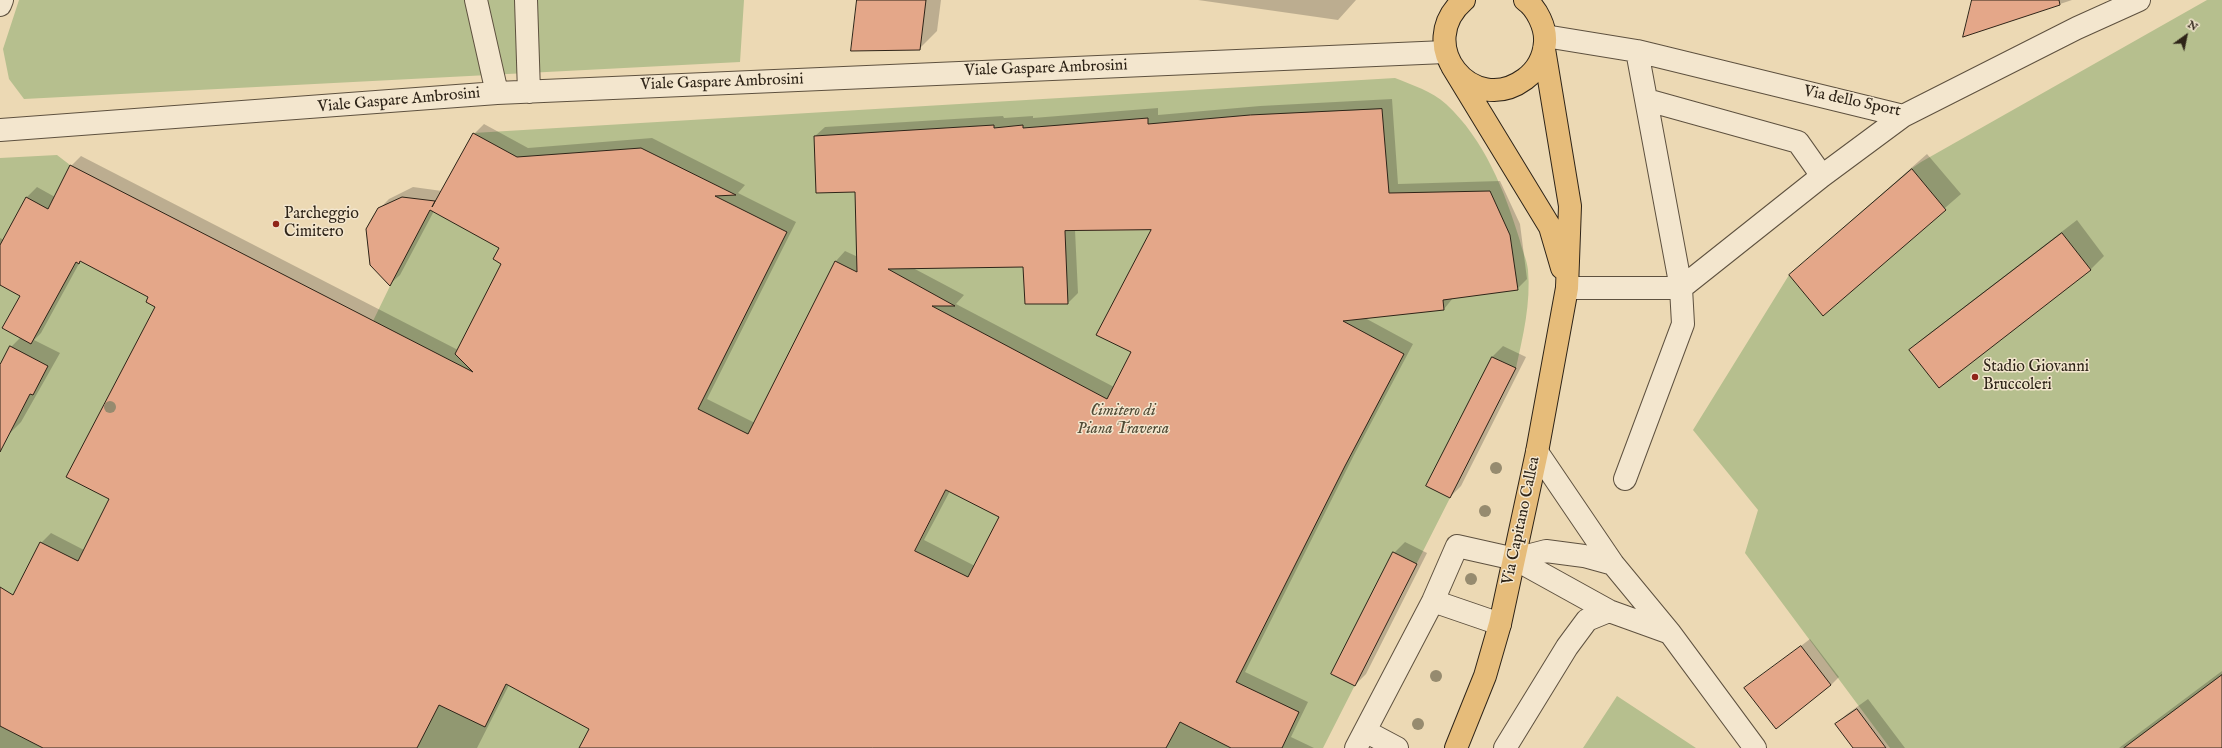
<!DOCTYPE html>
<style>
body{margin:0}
#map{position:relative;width:2222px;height:748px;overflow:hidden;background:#ecd9b4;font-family:"IM FELL English",serif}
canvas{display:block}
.north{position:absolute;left:2166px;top:16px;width:40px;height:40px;-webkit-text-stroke:3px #f3e6ce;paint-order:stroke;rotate:33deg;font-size:11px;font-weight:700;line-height:16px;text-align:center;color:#2e2418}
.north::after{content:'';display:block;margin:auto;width:14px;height:18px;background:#2e2418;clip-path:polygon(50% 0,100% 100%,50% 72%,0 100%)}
</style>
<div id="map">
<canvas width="2222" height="748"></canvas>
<div class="north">N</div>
</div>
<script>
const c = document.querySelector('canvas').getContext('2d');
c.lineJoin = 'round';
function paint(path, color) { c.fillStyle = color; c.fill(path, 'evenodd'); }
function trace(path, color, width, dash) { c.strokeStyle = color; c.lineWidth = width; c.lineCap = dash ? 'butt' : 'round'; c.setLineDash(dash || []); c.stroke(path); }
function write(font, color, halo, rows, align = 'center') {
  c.font = font + ' "IM FELL English",serif'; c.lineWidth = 3; c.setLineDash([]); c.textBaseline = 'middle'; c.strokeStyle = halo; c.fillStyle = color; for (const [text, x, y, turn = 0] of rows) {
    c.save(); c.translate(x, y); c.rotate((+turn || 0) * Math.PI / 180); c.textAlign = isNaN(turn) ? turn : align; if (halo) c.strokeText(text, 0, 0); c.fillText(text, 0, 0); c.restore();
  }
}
paint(new Path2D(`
 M19,0h725l-4,62 -716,37 -15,-20 -6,-30z
 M2207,0h15v748h-332l-145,-195 13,-43 -65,-80 96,-155 122,-106 10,-7z
 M1395,78c17,7 37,13 51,26 38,35 59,87 74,137 2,9 7,19 8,29 3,33 -5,66 -12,98l-193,380h-1323v-590l57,-3 13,10 303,156 17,-35 -20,-21 -4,-36 5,-10 7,-11 24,-11 20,3 11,5 40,-72z
 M1617,696l79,52h-113z`), '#b6bf8e');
paint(new Path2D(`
 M858,0h83l-4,31 -18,18z
 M1198,0h158l-18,20z
 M1973,0h99l-108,36z
 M1392,99l6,85 102,-3 20,43 7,55 -10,10 -64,9 -9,11 -79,9 48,26 -59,111 -109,217 63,30 -17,35 23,11h-734l10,-19 -81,-44 -32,63h-477v-126l41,-79 10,-10 33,17 27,-52 45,-191 -6,-10 -69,-37 -40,73 -7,7 26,13 -39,69 -13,13 -8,13v-81l11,-20 10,-10v-41l-21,-12v-46l4,2 23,-43 10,-10 18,10 16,-31 10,-10 377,194 45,-87 -3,-16 -66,-36 -34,64 -10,9 -11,-75 10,-10 24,-12 29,4 32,-57 10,-10 44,24 124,-10 93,47 -7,8 58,29 -89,177 48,24 81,-162 9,-10 13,6 -2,-67 -41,-54 10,-9 178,-11 1,2 29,-2v2l125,-10v7l102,-9zM1153,229l-21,123 -18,35 -158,-83 8,-9 -51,-27 111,-2 2,37h42l10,-10 -3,-63zM950,491l50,25 -25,50 -51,-26z
 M1927,154l34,40 -138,120 -33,-39z
 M2077,220l27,36 -14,14 -179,80 14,-13z
 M1503,346l23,11 -65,129 -11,11 -23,-11 65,-129z
 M1405,542l22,11 -61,121 -11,11 -22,-11 61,-121z
 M1810,639l29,38 -8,8 -85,3z
 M2222,671v77h-103z
 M1868,699l37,49h-51l-18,-24 11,-10z`), '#0003');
const building = new Path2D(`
 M857,0h69l-6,50 -69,1z
 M1972,0h87l1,5 -97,32z
 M1382,109l7,84 101,-2 20,44 8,55 -75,10 1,10 -101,11 61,33 -59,112 -109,216 63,30 -17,36h-51l-51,-26 -14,26h-587l10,-19 -83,-45 -21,43 -46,-22 -22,43h-374l-43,-22v-139l13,8 27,-53 38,19 31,-62 -43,-22 89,-170 -9,-5 2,-5 -68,-36 -1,3 -3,-2 -45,82 -29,-16 18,-32 -20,-11v-40l26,-48 22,12 22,-44 403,207 -18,-18 46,-90 -8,-5 6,-11 -69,-38 -40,76 -20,-21 -4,-36 12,-21 24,-11 33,4 -3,6 41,-74 44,24 124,-9 95,47 -21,1 72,36 -89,177 50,25 87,-173 22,11 -2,-80 -39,1 -2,-57 180,-11v3l29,-3v3l125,-10v6l102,-9zM1151,230l-55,105 35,17 -24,47 -175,-93h23l-67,-37 135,-2 2,37h43l-3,-73zM946,490l53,27 -31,60 -53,-26z
 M1912,169l34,41 -123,106 -34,-41z
 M2062,233l29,37 -152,118 -30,-38z
 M10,346l38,20 -15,29 -3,-1 -30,58v-87z
 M1492,357l24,11 -66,130 -24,-12z
 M1393,552l24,12 -62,122 -24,-12z
 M1801,646l30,39 -55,44 -32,-41z
 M2222,675v73h-98z
 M1857,709l29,39h-33l-18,-24z`);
paint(building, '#e4a789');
trace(building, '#2e2418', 1);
const minor = new Path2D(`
 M476,0l21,93
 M526,0l3,92
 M0,5l2,-5
 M1545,36l92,15 266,65
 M1647,100l151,42 24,34
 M0,130l497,-37 948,-41
 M1567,288h114l141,-112 81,-60 174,-88 62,-28
 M1537,452l76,112 57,69 85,115
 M1625,479l58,-155 -2,-36 -44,-237
 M1515,559l31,-8 38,5 29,8
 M1433,601l67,23
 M1365,731l32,17
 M1356,748l77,-147 24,-55 58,13 94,52 61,22
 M1505,748l62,-101 20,-27 22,-9`);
const major = new Path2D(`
 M1464,0c-51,44 8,118 61,79 12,-9 19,-22 20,-37 1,-14 -8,-34 -20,-42
 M1452,66l98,161 12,41
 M1456,748l29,-72 15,-52 37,-172 30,-164 3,-82 -26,-157`);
trace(minor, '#5e513f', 24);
trace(major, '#2e2418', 24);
trace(minor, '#f3e6ce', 22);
trace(major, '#e6bc7a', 22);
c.fillStyle = '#968b6f';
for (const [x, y] of [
 [110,407],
 [1496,468],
 [1485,511],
 [1471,579],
 [1436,676],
 [1418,724]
]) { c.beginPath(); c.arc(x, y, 6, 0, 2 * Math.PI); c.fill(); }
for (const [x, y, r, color] of [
 [276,224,4,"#8f2418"],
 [1975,377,4,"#8f2418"]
]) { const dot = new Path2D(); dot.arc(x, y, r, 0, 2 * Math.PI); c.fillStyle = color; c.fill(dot); trace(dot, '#f3e6ce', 1.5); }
write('16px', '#2e2418', '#f3e6ce', [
 ["Viale Gaspare Ambrosini",1046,69,-2],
 ["Viale Gaspare Ambrosini",722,83,-2],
 ["Viale Gaspare Ambrosini",399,101,-5],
 ["Via dello Sport",1852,102,12],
 ["Via Capitano Callea",1522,521,-78]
]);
write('16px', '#2e2418', '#f3e6ce', [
 ["Parcheggio",284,215],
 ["Cimitero",284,233],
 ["Stadio Giovanni",1983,368],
 ["Bruccoleri",1983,386]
], 'left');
write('italic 16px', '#504b36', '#f3e6ce', [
 ["Cimitero di",1123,412],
 ["Piana Traversa",1123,430]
]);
</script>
